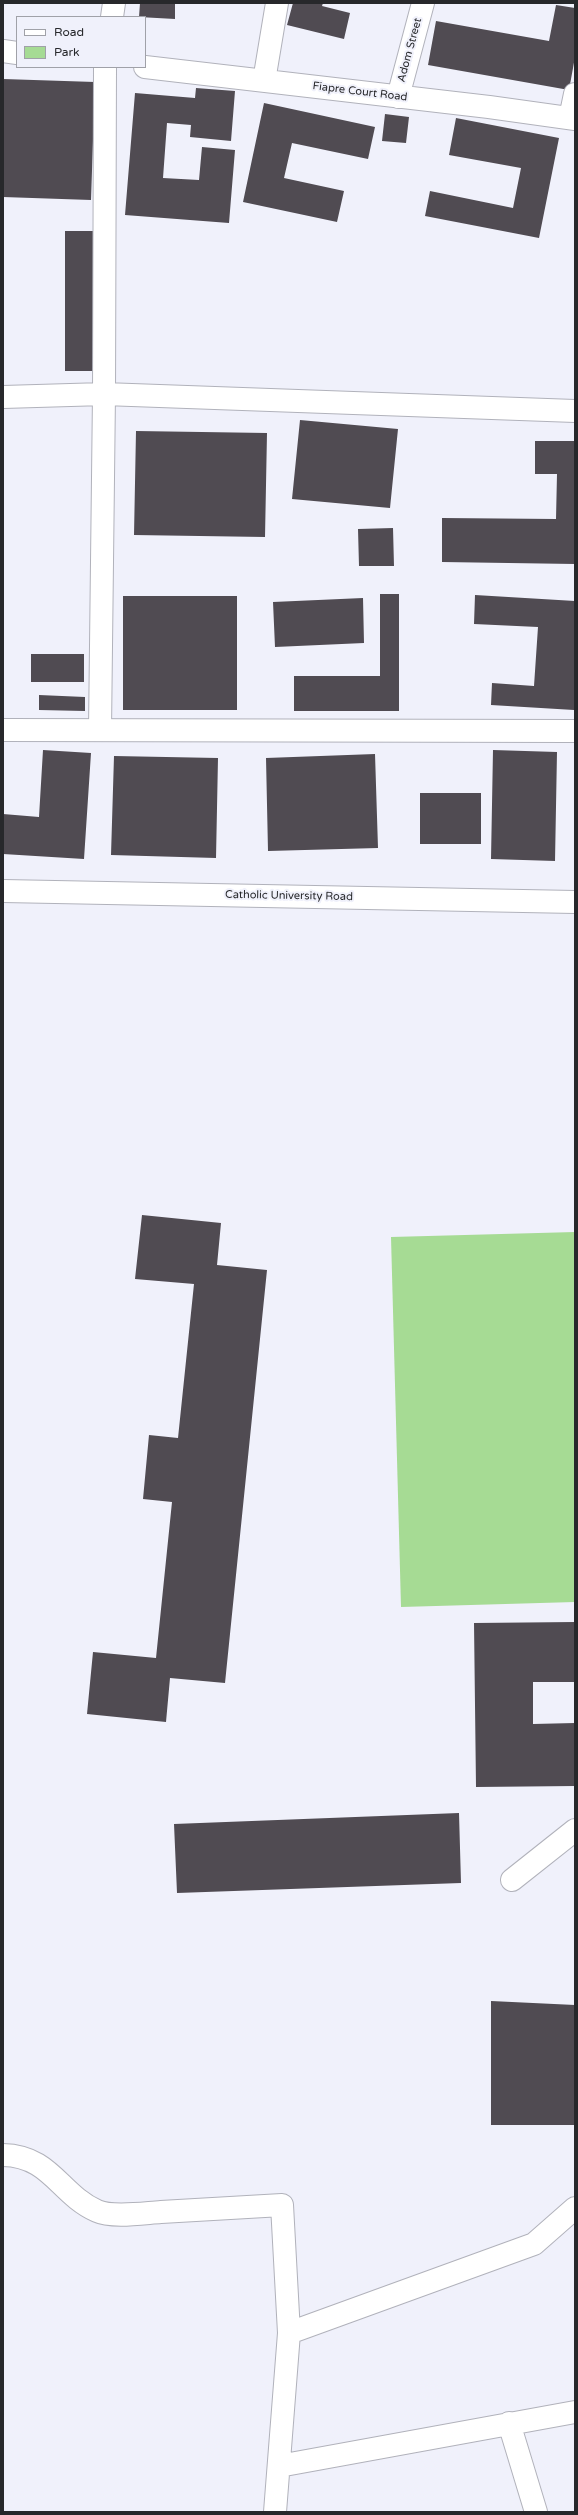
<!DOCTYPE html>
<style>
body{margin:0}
#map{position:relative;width:578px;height:2515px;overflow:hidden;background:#f0f1fb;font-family:"Varela Round",sans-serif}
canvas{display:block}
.frame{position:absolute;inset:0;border:4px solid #27282b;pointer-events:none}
.legend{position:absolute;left:16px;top:16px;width:130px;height:52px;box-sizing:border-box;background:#f0f1fb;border:1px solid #a0a1a8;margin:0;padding:5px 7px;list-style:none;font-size:12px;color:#27282b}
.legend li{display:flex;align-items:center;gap:8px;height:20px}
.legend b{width:20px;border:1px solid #a0a1a8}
</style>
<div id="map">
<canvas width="578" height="2515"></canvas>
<div class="frame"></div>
<ul class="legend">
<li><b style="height:5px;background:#fff"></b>Road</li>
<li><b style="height:11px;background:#a6db94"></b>Park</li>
</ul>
</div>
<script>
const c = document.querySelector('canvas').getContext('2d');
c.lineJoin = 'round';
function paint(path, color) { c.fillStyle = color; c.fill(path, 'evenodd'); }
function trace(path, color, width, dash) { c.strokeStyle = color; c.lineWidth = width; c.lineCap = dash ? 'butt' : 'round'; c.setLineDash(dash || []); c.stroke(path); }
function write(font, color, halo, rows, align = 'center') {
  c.font = font + ' "Varela Round",sans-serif'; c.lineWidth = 4; c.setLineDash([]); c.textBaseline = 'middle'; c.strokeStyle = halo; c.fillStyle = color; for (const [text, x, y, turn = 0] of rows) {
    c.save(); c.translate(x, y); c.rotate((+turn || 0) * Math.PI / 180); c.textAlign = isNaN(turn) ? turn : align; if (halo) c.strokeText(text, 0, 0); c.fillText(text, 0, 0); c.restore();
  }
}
paint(new Path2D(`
 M575,1232v370l-174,5 -10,-370z`), '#a6db94');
paint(new Path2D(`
 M140,3h35v16l-36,-2z
 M293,3h30l-1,3 28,7 -6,26 -57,-14z
 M556,5l19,3v49l-6,33 -141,-25 8,-44 113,20z
 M3,79l92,3 -4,118 -88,-3z
 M196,88l39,3 -4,50 -41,-4 1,-12 -24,-2 -4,55 36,2 3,-33 33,3 -6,73 -104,-8 10,-122 60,5z
 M264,103l111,24 -7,32 -76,-16 -8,35 60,13 -7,31 -94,-20z
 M385,114l24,3 -3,26 -24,-2z
 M456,118l103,20 -20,100 -114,-22 5,-25 83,17 8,-40 -72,-13z
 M65,231h34v140h-34z
 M300,420l98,9 -8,79 -98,-9z
 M136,431l131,2 -2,104 -131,-2z
 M535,441h40v123l-133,-2v-44l114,1 1,-45h-22z
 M393,528l1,38h-35l-1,-37z
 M380,594h19v117h-105v-35h86z
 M475,595l100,6 -1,109 -83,-5 1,-22 42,3 4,-59 -64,-3z
 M123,596h114v114h-114z
 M363,598l1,45 -89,4 -2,-45z
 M31,654h53v28h-53z
 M39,695l46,2v14l-46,-1z
 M43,750l48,3 -7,106 -81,-5v-40l36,3z
 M493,750l64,2 -2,109 -64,-2z
 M375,754l3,94 -110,3 -2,-93z
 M114,756l104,2 -2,100 -105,-3z
 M420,793h61v51h-61z
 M142,1215l79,8 -4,42 50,5 -42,413 -55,-5 -4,44 -79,-8 6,-62 63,6 16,-156 -29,-3 6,-64 29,3 16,-154 -59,-5z
 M575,1622v60h-42v42l42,-1v63l-99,1 -2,-164z
 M459,1813l2,70 -284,10 -3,-69z
 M491,2001l84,4v120h-84z`), '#504b52');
const minor = new Path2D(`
 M112,17l2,-14
 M3,51l14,2
 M145,67l344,40 86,12
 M264,81l13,-78
 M398,97l25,-94
 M570,118l5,-24
 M3,397l101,-3 471,17
 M3,730l572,1
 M100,730l4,-336 1,-327
 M3,891l572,11
 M512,1880l63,-50
 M3,2155c48,1 56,39 94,56 15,7 47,2 64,1 40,-2 81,-5 121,-7l7,128 -14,179
 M289,2333l245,-89 41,-36
 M509,2423l27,89
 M279,2466l296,-54`);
trace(minor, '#b1b2bb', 24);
trace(minor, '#fff', 22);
write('11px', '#27282b', '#f0f1fb', [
 ["Adom Street",410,50,-75],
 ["Fiapre Court Road",360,92,7],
 ["Catholic University Road",289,896,1]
]);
</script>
